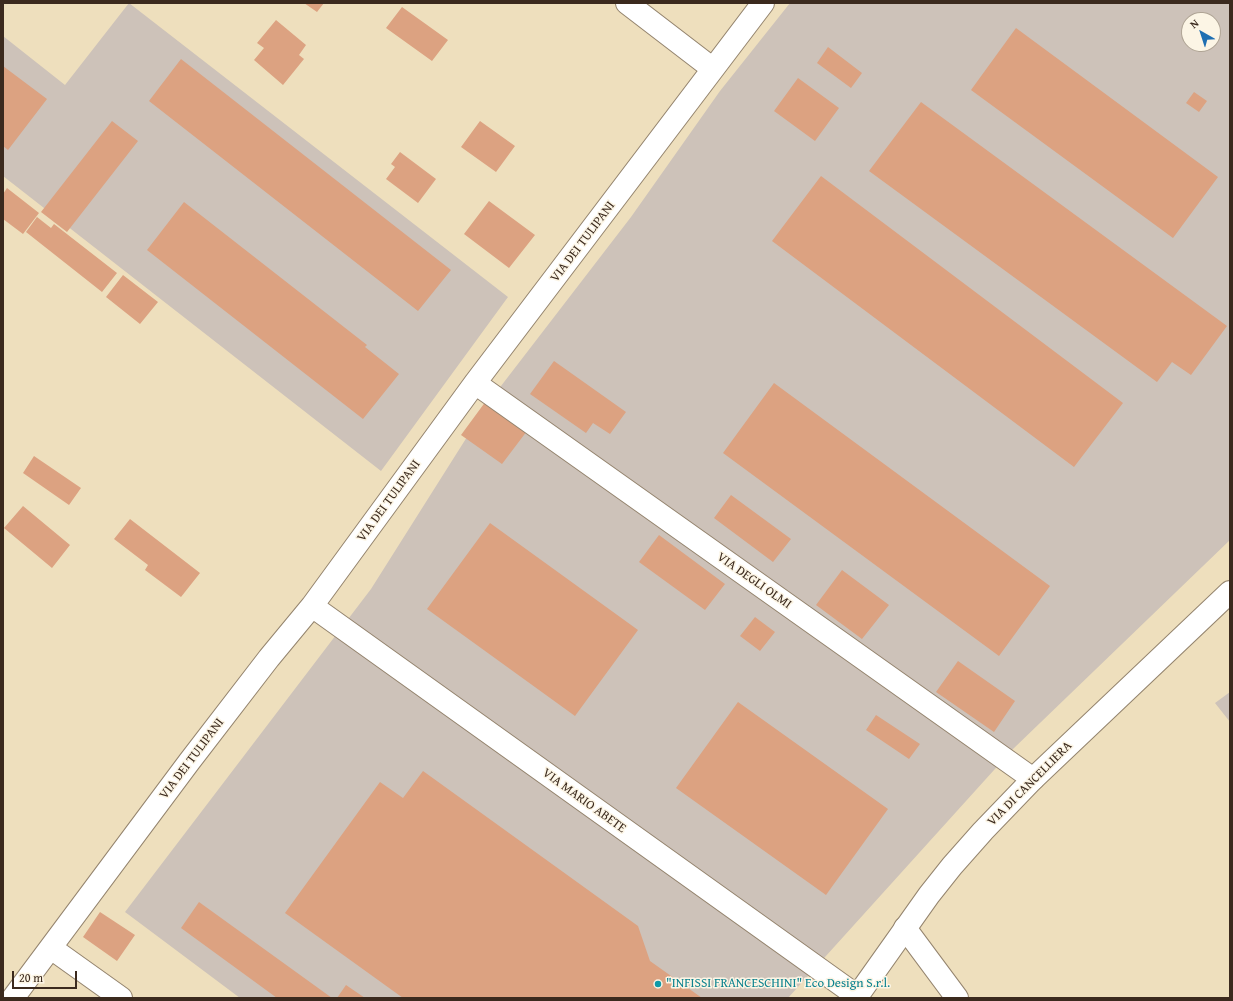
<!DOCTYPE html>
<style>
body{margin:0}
#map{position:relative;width:1233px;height:1001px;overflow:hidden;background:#eedfbd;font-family:"Gentium Book Plus",serif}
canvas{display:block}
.frame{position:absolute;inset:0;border:4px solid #3b2a1e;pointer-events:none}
.north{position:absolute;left:1181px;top:12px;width:40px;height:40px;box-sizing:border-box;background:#fcf5e5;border:1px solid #afa495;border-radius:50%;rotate:321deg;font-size:11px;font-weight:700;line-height:16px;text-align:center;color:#3b2a1e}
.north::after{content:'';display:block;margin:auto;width:14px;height:18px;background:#1f6fb2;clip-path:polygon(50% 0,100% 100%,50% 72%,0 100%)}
.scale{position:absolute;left:12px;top:971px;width:65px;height:18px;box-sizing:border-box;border:2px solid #3b2a1e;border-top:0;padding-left:5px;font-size:12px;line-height:14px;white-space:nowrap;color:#3b2a1e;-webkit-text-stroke:3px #fcf5e5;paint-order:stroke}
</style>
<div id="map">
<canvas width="1233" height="1001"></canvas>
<div class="frame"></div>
<div class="north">N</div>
<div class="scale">20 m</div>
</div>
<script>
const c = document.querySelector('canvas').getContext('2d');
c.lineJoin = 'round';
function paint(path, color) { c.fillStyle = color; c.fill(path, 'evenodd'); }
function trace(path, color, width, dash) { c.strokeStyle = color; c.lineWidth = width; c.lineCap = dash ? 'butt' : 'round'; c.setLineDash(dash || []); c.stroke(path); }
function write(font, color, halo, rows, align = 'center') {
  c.font = font + ' "Gentium Book Plus",serif'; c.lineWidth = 3; c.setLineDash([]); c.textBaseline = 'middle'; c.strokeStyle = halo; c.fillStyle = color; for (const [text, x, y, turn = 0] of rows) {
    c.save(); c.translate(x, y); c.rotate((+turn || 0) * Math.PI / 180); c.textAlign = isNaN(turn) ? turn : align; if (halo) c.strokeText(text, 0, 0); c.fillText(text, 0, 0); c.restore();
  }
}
paint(new Path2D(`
 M129,3l379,294 -127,174 -378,-295v-140l62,49z
 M790,3h440v537l-217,209 -225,249h-548l-115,-86 246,-323 120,-190 140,-182 89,-126zM1189,20h24v24h-24z
 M1230,692v30l-15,-19z`), '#cdc2b9');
paint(new Path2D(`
 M304,3h20l-7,9z
 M402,7l46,33 -16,21 -46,-33z
 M276,20l30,25 -7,10 5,4 -21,26 -29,-25 10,-12 -7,-5z
 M1016,28l202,149 -45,61 -202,-148z
 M828,47l34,26 -11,15 -34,-25z
 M181,59l270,211 -33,41 -269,-210z
 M3,66l44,33 -39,51 -5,-4z
 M798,78l41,30 -24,33 -41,-30z
 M1194,92l13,9 -8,11 -13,-9z
 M921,102l306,224 -36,49 -19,-13 -15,20 -288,-211z
 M112,121l26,20 -71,91 -26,-20z
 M480,121l35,25 -19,26 -35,-25z
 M400,152l36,27 -18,24 -32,-24 9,-12 -4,-3z
 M821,176l302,227 -49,64 -302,-226z
 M7,188l32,25 -16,21 -20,-15v-25z
 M489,201l46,34 -26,33 -45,-34z
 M184,202l183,143 -2,2 34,27 -36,45 -216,-169z
 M37,217l14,11 3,-4 63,49 -15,19 -76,-60z
 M123,275l35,27 -18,22 -34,-27z
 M554,361l72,51 -16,22 -17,-11 -7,10 -56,-39z
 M774,383l276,203 -51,70 -276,-203z
 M486,401l41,30 -25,33 -41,-29z
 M34,456l47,32 -12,17 -46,-32z
 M731,495l60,44 -18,23 -59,-44z
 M23,506l47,39 -18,23 -48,-40z
 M130,519l70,54 -19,24 -36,-27 3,-5 -34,-26z
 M490,523l148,107 -63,86 -148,-107z
 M659,535l66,49 -20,26 -66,-48z
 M842,570l47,35 -27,34 -46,-34z
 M755,617l20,15 -15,19 -20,-15z
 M958,661l57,40 -21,31 -58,-40z
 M738,702l150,107 -62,86 -150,-107z
 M876,715l44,29 -11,15 -43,-29z
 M423,771l215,155 12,35 52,37h-299l-118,-85 95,-131 23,16z
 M199,902l133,96h-55l-96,-70z
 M100,912l35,23 -18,26 -34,-24z
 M346,985l19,13h-28z`), '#dca281');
const minor = new Path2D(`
 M627,3l86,66
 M475,383l558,396
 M312,606l545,390
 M905,928l52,70
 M51,948l70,50
 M13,998l176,-236 80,-104 43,-52 163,-223 288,-380`);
const tertiary = new Path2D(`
 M856,998l73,-103 23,-29 31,-35 50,-52 197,-187`);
trace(minor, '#94846e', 24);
trace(tertiary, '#94846e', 24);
trace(minor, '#fff', 22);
trace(tertiary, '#fff', 22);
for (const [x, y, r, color] of [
 [658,984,4,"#0f9aa8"]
]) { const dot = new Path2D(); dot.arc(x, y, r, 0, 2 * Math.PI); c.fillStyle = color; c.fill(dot); trace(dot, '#fcf5e5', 1.5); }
write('13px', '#3b2a1e', '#fcf5e5', [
 ["VIA DEI TULIPANI",583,242,-53],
 ["VIA DEI TULIPANI",389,501,-54],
 ["VIA DEGLI OLMI",754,581,35],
 ["VIA DEI TULIPANI",192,759,-53],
 ["VIA DI CANCELLIERA",1030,784,-45],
 ["VIA MARIO ABETE",584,801,36]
]);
write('13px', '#0d838f', '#fcf5e5', [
 ["\"INFISSI FRANCESCHINI\" Eco Design S.r.l.",666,984]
], 'left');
</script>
